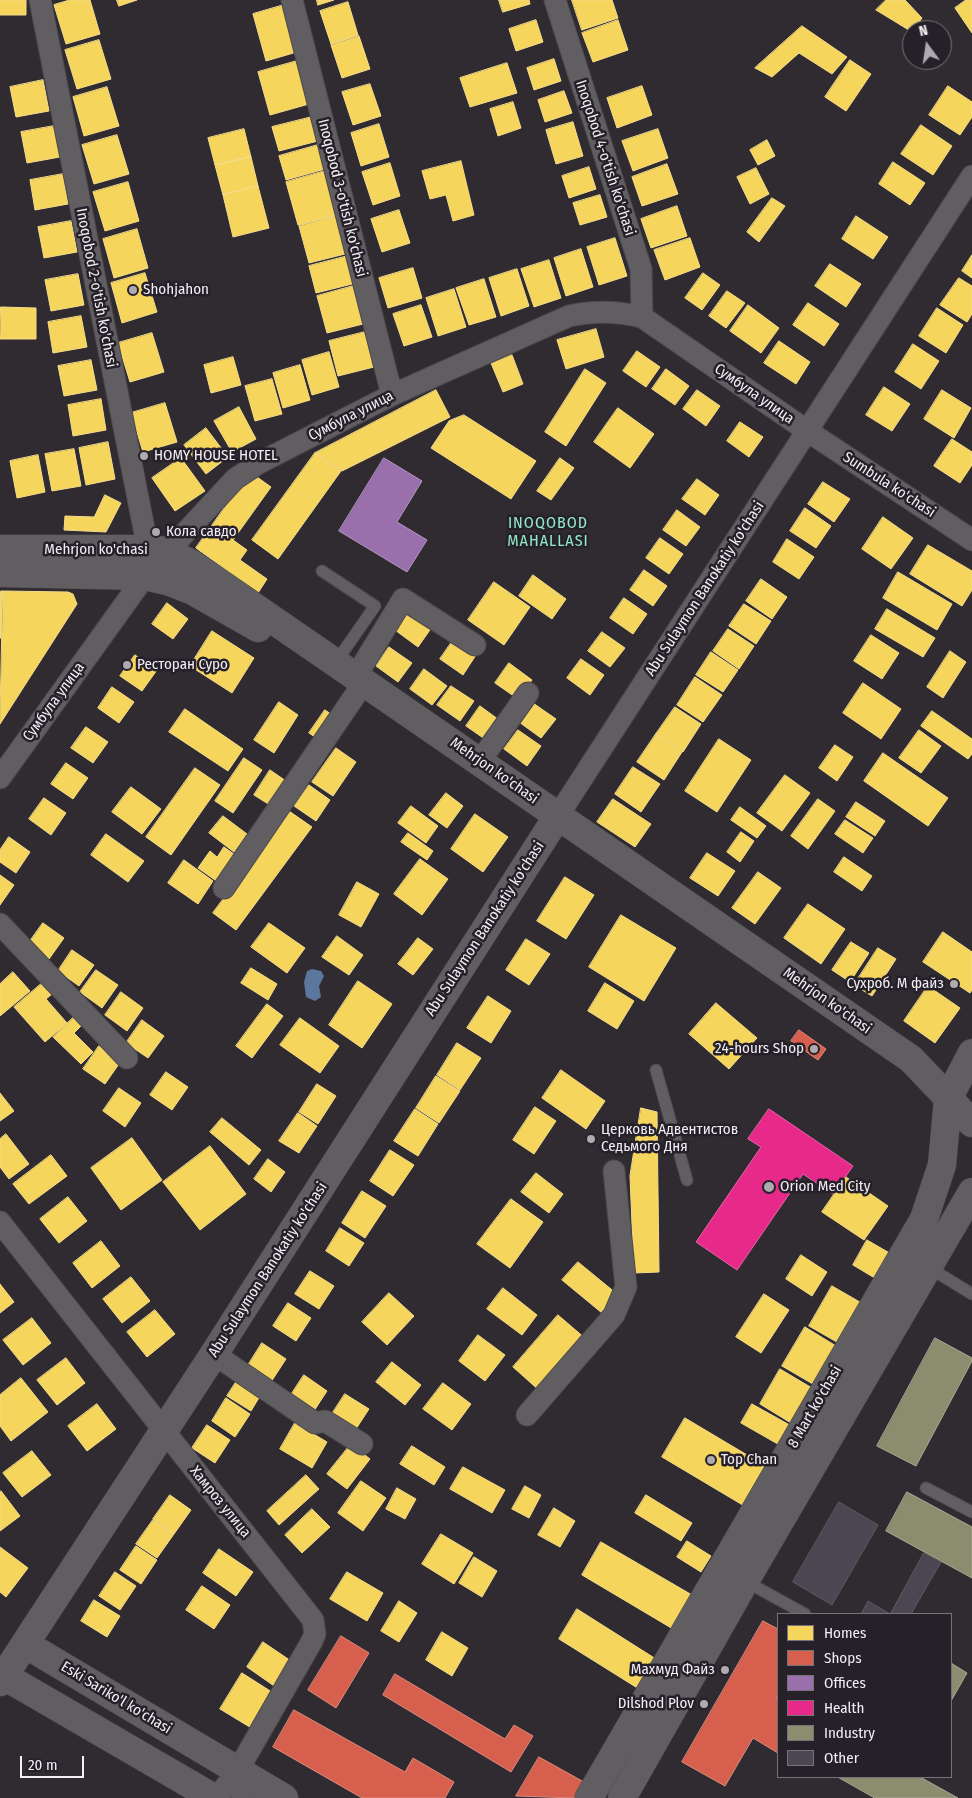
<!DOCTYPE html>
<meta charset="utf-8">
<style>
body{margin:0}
#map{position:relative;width:972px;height:1798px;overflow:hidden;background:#2f2b31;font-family:"Fira Sans Condensed",sans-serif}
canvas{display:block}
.legend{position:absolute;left:777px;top:1613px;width:175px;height:165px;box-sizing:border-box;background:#262029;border:1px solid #78727a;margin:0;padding:6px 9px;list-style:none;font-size:15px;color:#f2eef4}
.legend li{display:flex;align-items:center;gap:10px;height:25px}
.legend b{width:25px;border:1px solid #78727a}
.north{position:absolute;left:902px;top:20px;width:50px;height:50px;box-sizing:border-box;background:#262029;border:1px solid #78727a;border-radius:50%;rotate:346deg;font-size:14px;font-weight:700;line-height:20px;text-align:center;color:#f2eef4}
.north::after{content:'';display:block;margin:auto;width:18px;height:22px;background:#aeaab0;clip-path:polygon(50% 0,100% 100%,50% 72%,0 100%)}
.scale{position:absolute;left:20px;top:1756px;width:64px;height:22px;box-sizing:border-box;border:2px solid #f2eef4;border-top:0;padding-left:6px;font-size:15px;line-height:18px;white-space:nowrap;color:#f2eef4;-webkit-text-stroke:4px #262029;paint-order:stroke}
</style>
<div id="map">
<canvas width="972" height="1798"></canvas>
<ul class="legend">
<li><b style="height:14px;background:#f6d55c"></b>Homes</li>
<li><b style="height:14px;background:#d6604d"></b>Shops</li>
<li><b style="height:14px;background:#9970ab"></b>Offices</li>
<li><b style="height:14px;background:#e7298a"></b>Health</li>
<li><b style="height:14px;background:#8c8c6e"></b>Industry</li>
<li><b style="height:14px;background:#4a4752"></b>Other</li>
</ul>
<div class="north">N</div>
<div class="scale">20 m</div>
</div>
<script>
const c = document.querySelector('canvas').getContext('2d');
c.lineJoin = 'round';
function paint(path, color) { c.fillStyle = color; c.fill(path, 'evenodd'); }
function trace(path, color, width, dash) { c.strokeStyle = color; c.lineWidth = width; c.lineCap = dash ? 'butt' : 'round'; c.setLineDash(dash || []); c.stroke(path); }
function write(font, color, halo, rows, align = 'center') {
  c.font = font + ' "Fira Sans Condensed",sans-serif'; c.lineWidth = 5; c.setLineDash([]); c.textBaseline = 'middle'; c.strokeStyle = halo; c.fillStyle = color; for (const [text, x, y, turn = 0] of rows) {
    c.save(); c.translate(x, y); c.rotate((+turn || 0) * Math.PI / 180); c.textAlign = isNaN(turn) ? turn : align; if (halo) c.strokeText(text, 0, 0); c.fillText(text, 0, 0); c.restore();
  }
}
paint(new Path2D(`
 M312,969l9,2 3,5 -5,10 2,11 -6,4 -9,-4 -2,-15 3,-11z`), '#5c779e');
const homes = new Path2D(`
 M0,0h26v15h-26z
 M70,0h20l10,34 -34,10 -12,-39z
 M117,0h20l-18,6z
 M317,0h17l-16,5z
 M499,0h30l1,4 -27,8z
 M572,0h40l6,18 -36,12z
 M886,0h19l17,18 -10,14 -36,-22z
 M966,0h6v33l-17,-25z
 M348,2l10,33 -27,9 -11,-33z
 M284,5l13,47 -31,9 -13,-47z
 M536,20l7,22 -27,9 -7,-22z
 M618,20l10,30 -35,12 -11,-29z
 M802,26l45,31 -15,17 -33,-21 -27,24 -17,-9z
 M359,36l11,33 -28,9 -11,-33z
 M99,40l12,39 -34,10 -12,-39z
 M554,59l7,22 -27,9 -7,-22z
 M850,60l21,14 -25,37 -21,-14z
 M297,61l12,43 -39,11 -12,-43z
 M507,63l10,30 -47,14 -10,-29z
 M43,80l6,31 -33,6 -6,-30z
 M370,84l11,32 -28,9 -11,-33z
 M642,86l10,29 -35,13 -10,-30z
 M948,86l24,16v15l-12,18 -31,-20z
 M107,87l12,39 -35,10 -11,-39z
 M564,91l8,22 -27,9 -7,-22z
 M513,102l8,26 -23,8 -8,-27z
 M312,117l6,24 -39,10 -7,-24z
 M573,122l10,34 -27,8 -10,-34z
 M379,124l10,33 -28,9 -10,-33z
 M921,125l31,21 -19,29 -32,-21z
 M54,126l6,31 -33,6 -6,-31z
 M244,129l7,28 -36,8 -7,-27z
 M658,129l10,29 -35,13 -11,-30z
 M117,135l12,39 -35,10 -12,-39z
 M767,140l8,16 -17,9 -8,-15z
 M318,145l7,24 -39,11 -7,-24z
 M251,157l7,29 -35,9 -8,-30z
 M461,161l13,54 -21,6 -7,-26 -16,4 -8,-28z
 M893,162l32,21 -15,22 -31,-21z
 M390,163l10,33 -27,9 -11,-33z
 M667,164l11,30 -36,12 -10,-29z
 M589,167l7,22 -27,9 -7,-22z
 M756,168l13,26 -19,10 -13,-27z
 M325,171l12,44 -39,10 -12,-43z
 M63,174l5,30 -33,6 -5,-30z
 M128,182l11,39 -34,10 -12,-39z
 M258,186l11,42 -36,9 -10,-42z
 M600,195l7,22 -27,8 -7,-22z
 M772,198l13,8 -26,36 -12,-10z
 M677,206l10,30 -36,12 -10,-29z
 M399,210l11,33 -28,9 -11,-33z
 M338,215l11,38 -40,10 -10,-37z
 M856,216l32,21 -15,22 -31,-20z
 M71,221l6,31 -33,6 -6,-31z
 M137,229l11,39 -34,10 -11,-39z
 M615,238l12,38 -28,9 -12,-38z
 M690,238l10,29 -35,13 -11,-30z
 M581,249l12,38 -27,9 -12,-38z
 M972,255v23l-10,-7z
 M348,256l8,27 -40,10 -7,-27z
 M549,260l12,38 -27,9 -13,-38z
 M830,264l31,20 -15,23 -31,-21z
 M413,268l9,30 -34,10 -9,-30z
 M517,269l12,37 -28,10 -12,-38z
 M145,273l12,39 -35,11 -11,-40z
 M703,273l17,12 -18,25 -17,-12z
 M78,274l6,31 -33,6 -6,-31z
 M959,278l13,8v28l-5,8 -27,-17z
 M484,279l12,38 -27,8 -13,-37z
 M357,285l10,38 -40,10 -10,-37z
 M454,289l12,38 -28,9 -12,-38z
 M727,291l18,12 -19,25 -17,-12z
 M808,303l31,21 -15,22 -31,-21z
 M421,305l11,32 -28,9 -11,-32z
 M748,305l31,23 -18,25 -31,-22z
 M1,307l35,1v31h-36z
 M937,308l26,17 -17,28 -27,-17z
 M81,316l6,31 -34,6 -5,-31z
 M596,329l8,28 -38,12 -9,-29z
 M365,332l9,35 -36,9 -9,-35z
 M152,333l12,39 -34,10 -12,-39z
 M779,341l31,21 -14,22 -32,-21z
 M913,344l26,17 -18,28 -26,-17z
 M637,351l23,16 -14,20 -23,-16z
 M329,352l10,35 -27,8 -10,-35z
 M512,355l11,29 -20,8 -12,-29z
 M233,357l8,28 -30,8 -7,-28z
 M91,360l6,30 -33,6 -6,-30z
 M300,365l10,35 -27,8 -10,-35z
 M585,369l21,14 -40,63 -21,-14z
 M666,369l23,17 -14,19 -23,-16z
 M272,379l10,35 -27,7 -10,-35z
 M884,387l26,17 -18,27 -26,-16z
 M436,390l14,27 -108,54 -27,-18z
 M697,390l23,16 -14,20 -23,-17z
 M942,390l29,18 -17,30 -30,-19z
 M101,399l5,31 -33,6 -5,-31z
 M165,403l12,39 -34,10 -12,-39z
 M239,407l17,32 -24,13 -18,-31z
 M618,408l36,26 -24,34 -36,-26z
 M464,415l72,46 -25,38 -80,-51 18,-27z
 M740,422l23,15 -14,20 -22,-16z
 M206,428l22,29 -22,17 -22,-29z
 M952,439l20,13v13l-12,18 -26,-17z
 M108,442l7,37 -29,6 -7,-37z
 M74,449l7,37 -29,5 -7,-37z
 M315,453l26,18 -63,88 -26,-19z
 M38,455l7,37 -28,6 -7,-37z
 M181,458l24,33 -30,20 -23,-33z
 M560,458l14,10 -23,32 -14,-9z
 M250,472l21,15 -38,53 14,10 -7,10 27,19 -9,14 -62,-45z
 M697,479l22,16 -14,20 -23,-16z
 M823,482l27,17 -16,23 -26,-18z
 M105,495l16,8 -15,29 -42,-2 1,-14 29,1z
 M805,508l26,18 -15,22 -26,-17z
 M677,510l23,17 -14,19 -23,-16z
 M883,517l30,21 -22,31 -29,-20z
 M660,538l23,16 -14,20 -23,-16z
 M787,539l27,18 -15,22 -26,-17z
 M928,545l44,26v19l-10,16 -52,-32z
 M644,570l23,16 -14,20 -23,-16z
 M898,572l54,32 -15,26 -54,-32z
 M533,575l33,24 -14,20 -33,-23z
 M761,579l26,18 -15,22 -26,-18z
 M494,582l36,25 -26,38 -36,-25z
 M2,591l-1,47h-1v-46z
 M3,591l65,1 5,2 4,10 -77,120z
 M624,598l23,16 -14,20 -23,-16z
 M167,603l21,16 -15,20 -21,-15z
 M744,604l27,17 -15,23 -27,-18z
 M887,609l48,29 -12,19 -48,-28z
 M409,611l23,16 -14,20 -23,-17z
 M728,629l26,17 -15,23 -26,-18z
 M212,631l42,27 -22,35 -42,-27z
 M602,632l23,16 -15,19 -22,-16z
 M871,635l28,18 -17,26 -28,-18z
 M454,639l22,16 -13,20 -23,-16z
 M389,647l23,16 -14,19 -22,-16z
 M950,651l16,11 -23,36 -16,-11z
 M711,652l27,18 -15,22 -27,-17z
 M135,655l22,15 -15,21 -22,-15z
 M581,659l23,16 -14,20 -23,-17z
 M509,663l23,17 -14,19 -23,-16z
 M424,669l23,17 -15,19 -22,-16z
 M695,677l27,18 -19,27 -26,-17z
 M863,683l38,26 -20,30 -38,-26z
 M451,686l23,15 -14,20 -23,-16z
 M112,687l22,15 -15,21 -21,-15z
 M279,702l19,13 -24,38 -20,-13z
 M533,703l23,16 -15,19 -22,-16z
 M480,706l22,16 -13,20 -23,-16z
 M675,707l26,17 -18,28 -27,-18z
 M185,709l58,40 -15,22 -59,-39z
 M325,710l13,9 -16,23 -13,-9z
 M932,711l40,28v15l-4,5 -47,-33z
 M86,727l22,15 -15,21 -22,-15z
 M518,730l23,16 -14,20 -23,-17z
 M919,730l22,16 -20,27 -22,-15z
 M656,734l26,18 -18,28 -27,-18z
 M719,739l32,21 -34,52 -32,-21z
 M835,745l18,12 -16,24 -18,-13z
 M336,748l20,14 -23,34 -21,-14z
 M883,753l65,45 -20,28 -64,-45z
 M244,758l18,12 -29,43 -18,-12z
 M66,763l22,15 -15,21 -22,-15z
 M633,767l27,17 -19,28 -26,-18z
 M195,768l25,17 -49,70 -25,-18z
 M270,770l19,13 -16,24 -19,-12z
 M785,775l25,18 -28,38 -25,-18z
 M309,785l21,15 -14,21 -22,-15z
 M131,787l30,22 -19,25 -30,-22z
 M446,793l17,13 -16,22 -18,-13z
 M44,798l22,15 -15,22 -22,-16z
 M613,799l38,25 -16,23 -38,-25z
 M818,799l17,12 -27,38 -17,-13z
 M856,802l29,19 -10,15 -29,-19z
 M411,806l27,20 -12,17 -28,-20z
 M740,807l26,19 -9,12 -26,-18z
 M289,811l23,16 -76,103 -23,-17z
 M475,814l33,23 -25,35 -32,-23z
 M223,816l24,18 -13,18 -25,-19z
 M845,820l28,18 -10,15 -28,-19z
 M741,832l13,9 -14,21 -13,-10z
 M408,833l25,18 -6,9 -26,-18z
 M106,834l38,27 -16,21 -37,-27z
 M9,837l21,15 -14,21 -16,-11v-12z
 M224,847l17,12 -19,26 -24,-17 12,-17 7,6z
 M707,853l28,18 -17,25 -28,-18z
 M844,857l28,19 -10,15 -28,-19z
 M420,859l28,20 -26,36 -28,-21z
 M184,860l29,21 -15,23 -30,-21z
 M758,872l23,16 -26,36 -23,-16z
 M0,875l14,10 -14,20z
 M565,877l29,18 -28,44 -29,-18z
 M357,882l22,12 -18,33 -22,-12z
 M808,904l37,25 -24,35 -37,-26z
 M621,915l55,33 -32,53 -55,-34z
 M43,923l21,15 -15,21 -21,-15z
 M269,923l36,25 -18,25 -36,-26z
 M943,932l29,20v38l-2,3 -47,-31z
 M337,936l26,19 -14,20 -27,-18z
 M418,938l15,11 -20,26 -15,-11z
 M526,939l24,15 -21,31 -23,-15z
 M851,942l18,11 -19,29 -18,-12z
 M878,948l18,11 -24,37 -18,-11z
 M72,950l22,15 -15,21 -21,-15z
 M251,968l26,16 -9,16 -27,-17z
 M96,970l22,15 -16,23 -22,-16z
 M13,972l17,19 -30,25v-32z
 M47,979l10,11 -11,9 21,24 -22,19 -31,-35z
 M358,981l34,23 -30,44 -33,-23z
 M605,983l29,18 -17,28 -29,-18z
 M928,986l32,22 -25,35 -31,-22z
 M121,992l22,16 -16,23 -22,-16z
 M488,996l23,15 -20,32 -24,-15z
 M716,1003l41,35 -28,31 -40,-35z
 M267,1004l16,12 -31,42 -16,-12z
 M75,1016l8,8 -9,9 19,19 -12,12 -28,-27z
 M300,1018l39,28 -19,27 -40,-28z
 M142,1020l22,16 -16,22 -22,-15z
 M457,1043l24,15 -21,32 -23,-15z
 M99,1046l22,15 -16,23 -22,-15z
 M561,1070l44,31 -19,28 -44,-31z
 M166,1072l22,15 -16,23 -22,-15z
 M436,1076l24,15 -21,32 -23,-15z
 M317,1084l19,12 -18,28 -19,-12z
 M119,1088l22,15 -16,24 -22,-16z
 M0,1093l14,18 -14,10z
 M535,1107l21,14 -22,33 -21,-14z
 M641,1108l16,4 2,160 -25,1 -4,-97z
 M415,1109l23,15 -20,32 -24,-15z
 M298,1113l19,13 -18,27 -20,-12z
 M222,1118l39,32 -12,15 -39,-33z
 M6,1134l23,30 -20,15 -9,-12v-28z
 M132,1138l30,42 -41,30 -30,-42z
 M210,1146l36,48 -46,36 -37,-48z
 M390,1150l24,15 -21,31 -23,-15z
 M51,1155l16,21 -38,28 -16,-20z
 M268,1159l17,13 -14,20 -17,-13z
 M536,1173l27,21 -14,19 -28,-21z
 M846,1177l42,29 -24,34 -42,-28z
 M362,1191l24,15 -21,32 -23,-15z
 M68,1197l19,24 -28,22 -19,-24z
 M511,1199l32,23 -33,46 -33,-24z
 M340,1228l24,15 -15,23 -23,-15z
 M867,1240l26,15 -15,25 -25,-15z
 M101,1241l19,25 -28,22 -19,-25z
 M801,1255l26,17 -15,24 -26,-17z
 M578,1262l39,32 -15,19 -40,-33z
 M310,1271l24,15 -15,23 -24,-15z
 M131,1277l19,24 -28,22 -19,-24z
 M0,1284l14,18 -14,11z
 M832,1286l33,19 -23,40 -33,-19z
 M503,1288l34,27 -15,20 -35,-26z
 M389,1293l25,23 -27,29 -25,-23z
 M764,1294l25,16 -28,43 -25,-16z
 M288,1303l23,15 -15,23 -23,-15z
 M155,1310l20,24 -28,23 -20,-25z
 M558,1315l28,24 -45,53 -28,-25z
 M32,1318l19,25 -28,22 -20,-25z
 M805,1327l36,22 -23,38 -36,-21z
 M478,1335l27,20 -20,26 -26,-20z
 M262,1343l24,16 -15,23 -24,-15z
 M66,1358l19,25 -28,22 -20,-25z
 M392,1362l29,23 -16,20 -29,-23z
 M780,1369l37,22 -21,35 -36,-22z
 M304,1375l23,16 -15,23 -23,-16z
 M240,1376l23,15 -12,20 -24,-15z
 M21,1378l27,34 -37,29 -11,-15v-31z
 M443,1383l28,21 -19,26 -29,-21z
 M345,1394l24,15 -15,23 -24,-15z
 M226,1398l24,16 -15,23 -23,-16z
 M97,1404l19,25 -29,22 -19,-25z
 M752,1404l43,24 -12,19 -42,-24z
 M685,1418l84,50 -23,39 -84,-50z
 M295,1423l32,19 -15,26 -32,-19z
 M207,1425l23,15 -15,23 -23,-15z
 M351,1444l19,15 -23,30 -20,-15z
 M412,1446l33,21 -11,18 -34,-21z
 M32,1451l19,24 -29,22 -19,-24z
 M463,1467l42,23 -13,23 -42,-24z
 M306,1475l13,14 -40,36 -12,-14z
 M361,1481l25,17 -23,33 -25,-18z
 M525,1486l16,9 -12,23 -17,-9z
 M397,1488l19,11 -11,20 -19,-10z
 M1,1491l19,25 -20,15v-39z
 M170,1495l21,15 -17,24 -21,-15z
 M646,1495l46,28 -11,18 -46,-28z
 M554,1508l21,13 -15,26 -22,-12z
 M312,1509l18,18 -28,26 -17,-18z
 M153,1520l21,14 -17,24 -21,-14z
 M441,1534l32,19 -19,31 -32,-20z
 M687,1541l24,15 -10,16 -24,-15z
 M601,1542l91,53 -19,34 -91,-54z
 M136,1546l21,14 -16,24 -21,-14z
 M0,1547l28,21 -22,29 -6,-5z
 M219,1549l34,23 -17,24 -33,-23z
 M474,1557l23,14 -15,26 -23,-14z
 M115,1572l21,14 -16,24 -21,-14z
 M347,1572l36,21 -16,28 -37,-22z
 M202,1586l28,19 -16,24 -28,-19z
 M94,1600l26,16 -13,21 -26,-16z
 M399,1601l18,12 -18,29 -18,-11z
 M577,1609l79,50 -17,30 -80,-50z
 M442,1632l26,16 -16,28 -26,-16z
 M263,1642l31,21 -17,25 -30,-21z
 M242,1673l33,21 -22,35 -33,-20z`);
paint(homes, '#f6d55c');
trace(homes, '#f5dc8a', 1);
const shops = new Path2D(`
 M799,1030l27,19 -8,11 -27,-19z
 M763,1621l15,8v66l-2,3 2,1v54l-25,-15 -28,48 -43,-24z
 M341,1636l28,17 -33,55 -28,-18z
 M395,1674l110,65 9,-14 19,11 -22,36 -128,-77z
 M294,1710l111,62 8,-14 41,24 -9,16h-83l-89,-51z
 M539,1757l45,25 -9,16 -59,-2z`);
paint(shops, '#d6604d');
trace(shops, '#de8b7f', 1);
const offices = new Path2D(`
 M384,458l38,23 -25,41 30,18 -20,32 -68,-41z`);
paint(offices, '#9970ab');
trace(offices, '#b496c1', 1);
const health = new Path2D(`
 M769,1109l84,57 -20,28 -30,-20 -66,96 -41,-28 65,-95 -13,-8z`);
paint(health, '#e7298a');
trace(health, '#ea64aa', 1);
const industry = new Path2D(`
 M935,1338l37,20v3l-56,105 -39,-20z
 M907,1492l65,35v51l-86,-47z
 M951,1663l16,10 -16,28z
 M838,1777h82l38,21h-83z`);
paint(industry, '#8c8c6e');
trace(industry, '#aba996', 1);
const building = new Path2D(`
 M839,1502l39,23 -46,80 -39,-23z
 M924,1553l17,9 -30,52h-50l7,-13 22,13z`);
paint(building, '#4a4752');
trace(building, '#5d5b60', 1);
const lane = new Path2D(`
 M322,571l53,35 -39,56
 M656,1070l31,110
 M928,1267l44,27
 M926,1488l46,24
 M745,1581l60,33`);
const street = new Path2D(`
 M40,0l108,549 -2,14
 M292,0l100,395
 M555,0l86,269 1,48
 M356,676l47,-77 72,46
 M480,761l48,-68
 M0,778l145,-202 90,-97 24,-16 133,-68 177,-79c26,-6 48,-5 73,1l164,113 166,110
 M550,828l422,-652
 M224,888l132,-194
 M0,924l127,134
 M0,1222l313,398 2,14 -3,7 -74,129 -21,28
 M214,1354l101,69 10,-2 37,23
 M527,1415l87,-100 12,-28 -12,-116
 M242,1798l13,-17`);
const secondary = new Path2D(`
 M0,549h148l18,2 26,13 719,495 61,64
 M0,573l145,3 25,6 23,9 65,37
 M25,1644l259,154
 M4,1676l210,122
 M0,1682l214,-328 336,-526
 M589,1798l335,-579 18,-54 6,-66 24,-46
 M622,1798l123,-217 227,-389`);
trace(lane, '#4c484d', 13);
trace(street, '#4c484d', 23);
trace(secondary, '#4c484d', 29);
trace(lane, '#615e62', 11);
trace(street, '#615e62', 21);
trace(secondary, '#615e62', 28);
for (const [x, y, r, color] of [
 [133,290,5,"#aeaab0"],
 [144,456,5,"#aeaab0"],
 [156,532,5,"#aeaab0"],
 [127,665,5,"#aeaab0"],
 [954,984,5,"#aeaab0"],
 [814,1049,5,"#aeaab0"],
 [591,1139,5,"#aeaab0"],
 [769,1187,6,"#aeaab0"],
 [711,1460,5,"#aeaab0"],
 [725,1670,5,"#aeaab0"],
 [704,1704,5,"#aeaab0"]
]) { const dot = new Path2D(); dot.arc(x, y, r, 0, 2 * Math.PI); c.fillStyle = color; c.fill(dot); trace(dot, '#262029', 2); }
write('15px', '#f2eef4', '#262029', [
 ["Inoqobod 4-o'tish ko'chasi",605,158,72],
 ["Inoqobod 3-o'tish ko'chasi",342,198,76],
 ["Inoqobod 2-o'tish ko'chasi",96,288,79],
 ["Сумбула улица",754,394,35],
 ["Сумбула улица",351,416,-27],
 ["Sumbula ko'chasi",889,485,33],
 ["Mehrjon ko'chasi",96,550],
 ["Abu Sulaymon Banokatiy ko'chasi",705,589,-57],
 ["Сумбула улица",54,702,-54],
 ["Mehrjon ko'chasi",494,771,35],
 ["Abu Sulaymon Banokatiy ko'chasi",485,929,-57],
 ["Mehrjon ko'chasi",827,1001,35],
 ["Abu Sulaymon Banokatiy ko'chasi",268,1270,-57],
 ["8 Mart ko'chasi",815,1407,-60],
 ["Хамроз улица",220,1502,51],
 ["Eski Sariko'l ko'chasi",116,1698,31]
]);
write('15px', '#f2eef4', '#262029', [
 ["Shohjahon",143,290],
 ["HOMY HOUSE HOTEL",154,456],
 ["Кола савдо",166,532],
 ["Ресторан Суро",137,665],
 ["Сухроб. М файз",944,984,"right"],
 ["24-hours Shop",804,1049,"right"],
 ["Церковь Адвентистов",601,1130],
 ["Седьмого Дня",601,1147],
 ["Orion Med City",780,1187],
 ["Top Chan",721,1460],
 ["Махмуд Файз",715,1670,"right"],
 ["Dilshod Plov",694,1704,"right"]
], 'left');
c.letterSpacing = '1px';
write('16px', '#90e9c5', '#262029', [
 ["INOQOBOD",548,524],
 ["MAHALLASI",548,542]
]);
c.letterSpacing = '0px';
</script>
